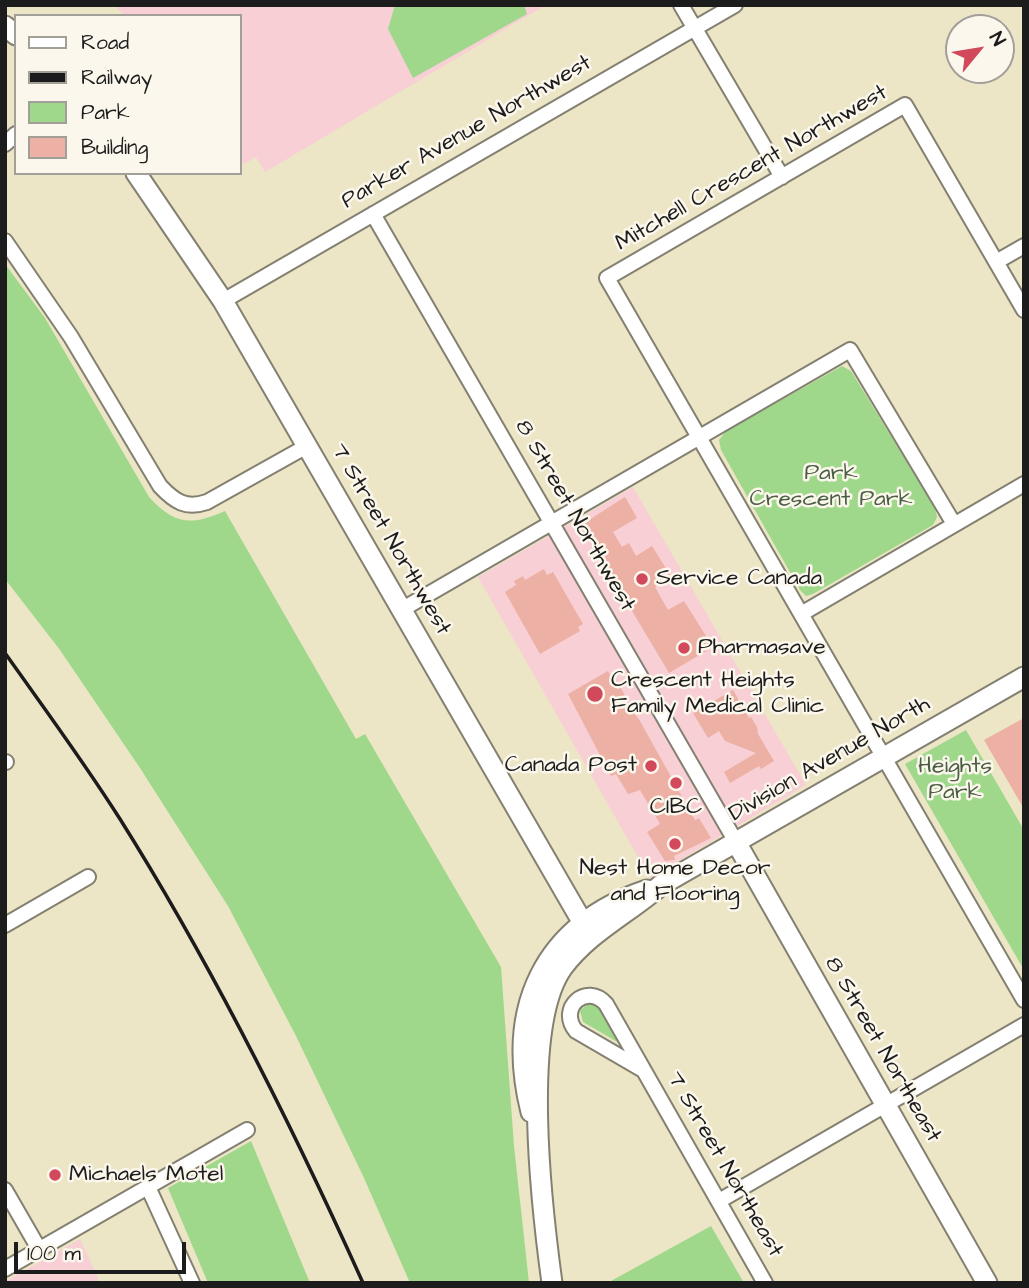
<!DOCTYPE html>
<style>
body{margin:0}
#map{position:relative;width:1029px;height:1288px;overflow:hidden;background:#ece5c6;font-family:"Architects Daughter",sans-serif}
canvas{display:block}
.frame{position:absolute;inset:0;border:7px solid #1c1c1c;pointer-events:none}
.legend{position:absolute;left:14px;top:14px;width:228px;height:161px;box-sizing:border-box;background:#fbf7ec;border:2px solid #a29f99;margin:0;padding:9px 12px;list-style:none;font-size:21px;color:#1c1c1c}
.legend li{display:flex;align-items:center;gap:14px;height:35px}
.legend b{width:35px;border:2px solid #a29f99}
.north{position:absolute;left:945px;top:14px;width:70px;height:70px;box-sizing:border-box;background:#fbf7ec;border:2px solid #a29f99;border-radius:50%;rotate:60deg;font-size:19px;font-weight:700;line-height:28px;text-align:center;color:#1c1c1c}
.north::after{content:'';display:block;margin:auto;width:24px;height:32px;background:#d1495b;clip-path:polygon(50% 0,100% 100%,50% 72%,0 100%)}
.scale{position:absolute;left:14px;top:1242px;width:172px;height:32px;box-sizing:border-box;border:4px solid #1c1c1c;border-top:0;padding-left:9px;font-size:21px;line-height:24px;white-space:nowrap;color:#1c1c1c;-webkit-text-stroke:5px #fbf7ec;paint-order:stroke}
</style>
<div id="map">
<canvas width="1029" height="1288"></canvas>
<div class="frame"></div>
<ul class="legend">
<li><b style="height:9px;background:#fff"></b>Road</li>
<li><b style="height:9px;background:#1c1c1c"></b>Railway</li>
<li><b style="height:19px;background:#9fd88b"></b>Park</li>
<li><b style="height:19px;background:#edb0a5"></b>Building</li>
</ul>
<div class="north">N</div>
<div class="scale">100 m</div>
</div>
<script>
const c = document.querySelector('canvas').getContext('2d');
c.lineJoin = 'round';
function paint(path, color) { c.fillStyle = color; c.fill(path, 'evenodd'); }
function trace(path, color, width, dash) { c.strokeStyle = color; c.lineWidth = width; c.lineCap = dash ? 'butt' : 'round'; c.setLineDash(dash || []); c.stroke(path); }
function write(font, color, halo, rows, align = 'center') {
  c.font = font + ' "Architects Daughter",sans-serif'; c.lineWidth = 5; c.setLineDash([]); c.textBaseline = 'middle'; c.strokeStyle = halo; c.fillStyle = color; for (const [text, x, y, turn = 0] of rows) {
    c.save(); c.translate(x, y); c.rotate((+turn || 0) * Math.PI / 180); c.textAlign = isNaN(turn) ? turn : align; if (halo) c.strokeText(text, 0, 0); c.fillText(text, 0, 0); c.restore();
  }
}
paint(new Path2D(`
 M114,5h432l-281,167 -9,-15 -12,7 -4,-6v-142h-115z
 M633,487l173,298 -156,93 -172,-301z
 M80,1239l20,44h-95v-1z`), '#f7cfd4');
paint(new Path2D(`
 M395,5h129l3,9 -114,64 -25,-49z
 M5,264l40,54 104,179c26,28 42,29 76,14l131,228 9,-5 136,233 13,179 15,137h-119l-46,-105 -68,-142 -68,-130 -88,-138 -80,-118 -55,-71z
 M842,366l9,5 84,137 2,9 -4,8 -120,69 -7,2 -6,-6 -79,-140 -2,-10 7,-9z
 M966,730l58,100v140l-119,-206z
 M588,1003c15,0 28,27 31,40l-36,-21 -3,-11z
 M251,1141l59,142h-102l-40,-95z
 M711,1226l33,57h-135l2,-2z`), '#9fd88b');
paint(new Path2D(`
 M625,497l12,21 -24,14 9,15 7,-4 7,13 16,-10 20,32 -17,9 13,23 16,-9 29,46 -44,26 -88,-148z
 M544,569l3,6 6,-3 30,52 -5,3 2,4 -40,23 -35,-62 11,-7 -2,-4 9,-5 2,4z
 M608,671l2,4 2,-2 18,31 -2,1 12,16 55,99 4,-2 12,20 -37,18 1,4 -10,1 -18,-29 13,-8 -20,-34 -12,4 -12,-20 -5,2 -43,-82z
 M733,690l16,28 2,-1 6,10 1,7 16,27 -13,8 -2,-3 -29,17 -6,-11 32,-19 -31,-12 -6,-10 -11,7 -15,-25z
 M1024,718v91l-40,-69z`), '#edb0a5');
const street = new Path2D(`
 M681,5l101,172
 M5,144l11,-10
 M373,214l363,628
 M5,241l66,96 89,149c15,16 26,23 47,16l100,-56
 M996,262l28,-16
 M223,301l512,-296
 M1024,310l-119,-205 -298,173 417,722
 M401,610l449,-260 104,174
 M801,614l223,-130
 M5,762h1
 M5,925l83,-48
 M643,1070l-67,-39c-19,-23 11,-49 30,-27l159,279
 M148,1187l44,96
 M5,1190l34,59
 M719,1201l305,-176
 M5,1269l242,-139`);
const secondary = new Path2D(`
 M5,26l11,9
 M136,173l87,128 368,636
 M736,842l251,441
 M531,1112c-26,-104 12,-187 116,-222
 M552,1283c-10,-73 -32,-257 11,-316 26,-35 66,-54 98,-82l363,-208`);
trace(street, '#848071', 18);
trace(secondary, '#848071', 23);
trace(street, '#fff', 14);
trace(secondary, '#fff', 19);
trace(new Path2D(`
 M5,653c39,55 79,109 115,166 93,148 171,304 243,464`), '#1c1c1c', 3.5);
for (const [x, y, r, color] of [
 [642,579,7,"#d1495b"],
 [684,648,7,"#d1495b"],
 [595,694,9,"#d1495b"],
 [651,766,7,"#d1495b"],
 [676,783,7,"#d1495b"],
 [675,844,7,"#d1495b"],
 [55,1175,7,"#d1495b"]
]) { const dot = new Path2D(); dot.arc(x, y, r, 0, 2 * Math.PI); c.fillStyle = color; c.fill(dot); trace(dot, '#fbf7ec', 2.5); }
write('23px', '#1c1c1c', '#fbf7ec', [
 ["Parker Avenue Northwest",467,133,-30],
 ["Mitchell Crescent Northwest",752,169,-30],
 ["8 Street Northwest",574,516,60],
 ["7 Street Northwest",390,540,60],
 ["Division Avenue North",830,760,-30],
 ["8 Street Northeast",882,1050,60],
 ["7 Street Northeast",724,1165,60]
]);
write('23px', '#4a5e43', '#fbf7ec', [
 ["Park",831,474],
 ["Crescent Park",831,500],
 ["Heights",955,767],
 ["Park",955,793]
]);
write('23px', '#1c1c1c', '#fbf7ec', [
 ["Service Canada",656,579],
 ["Pharmasave",698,648],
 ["Crescent Heights",611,681],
 ["Family Medical Clinic",611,707],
 ["Canada Post",637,766,"right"],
 ["CIBC",676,808,"center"],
 ["Nest Home Decor",675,869,"center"],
 ["and Flooring",675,895,"center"],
 ["Michaels Motel",69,1175]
], 'left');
</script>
